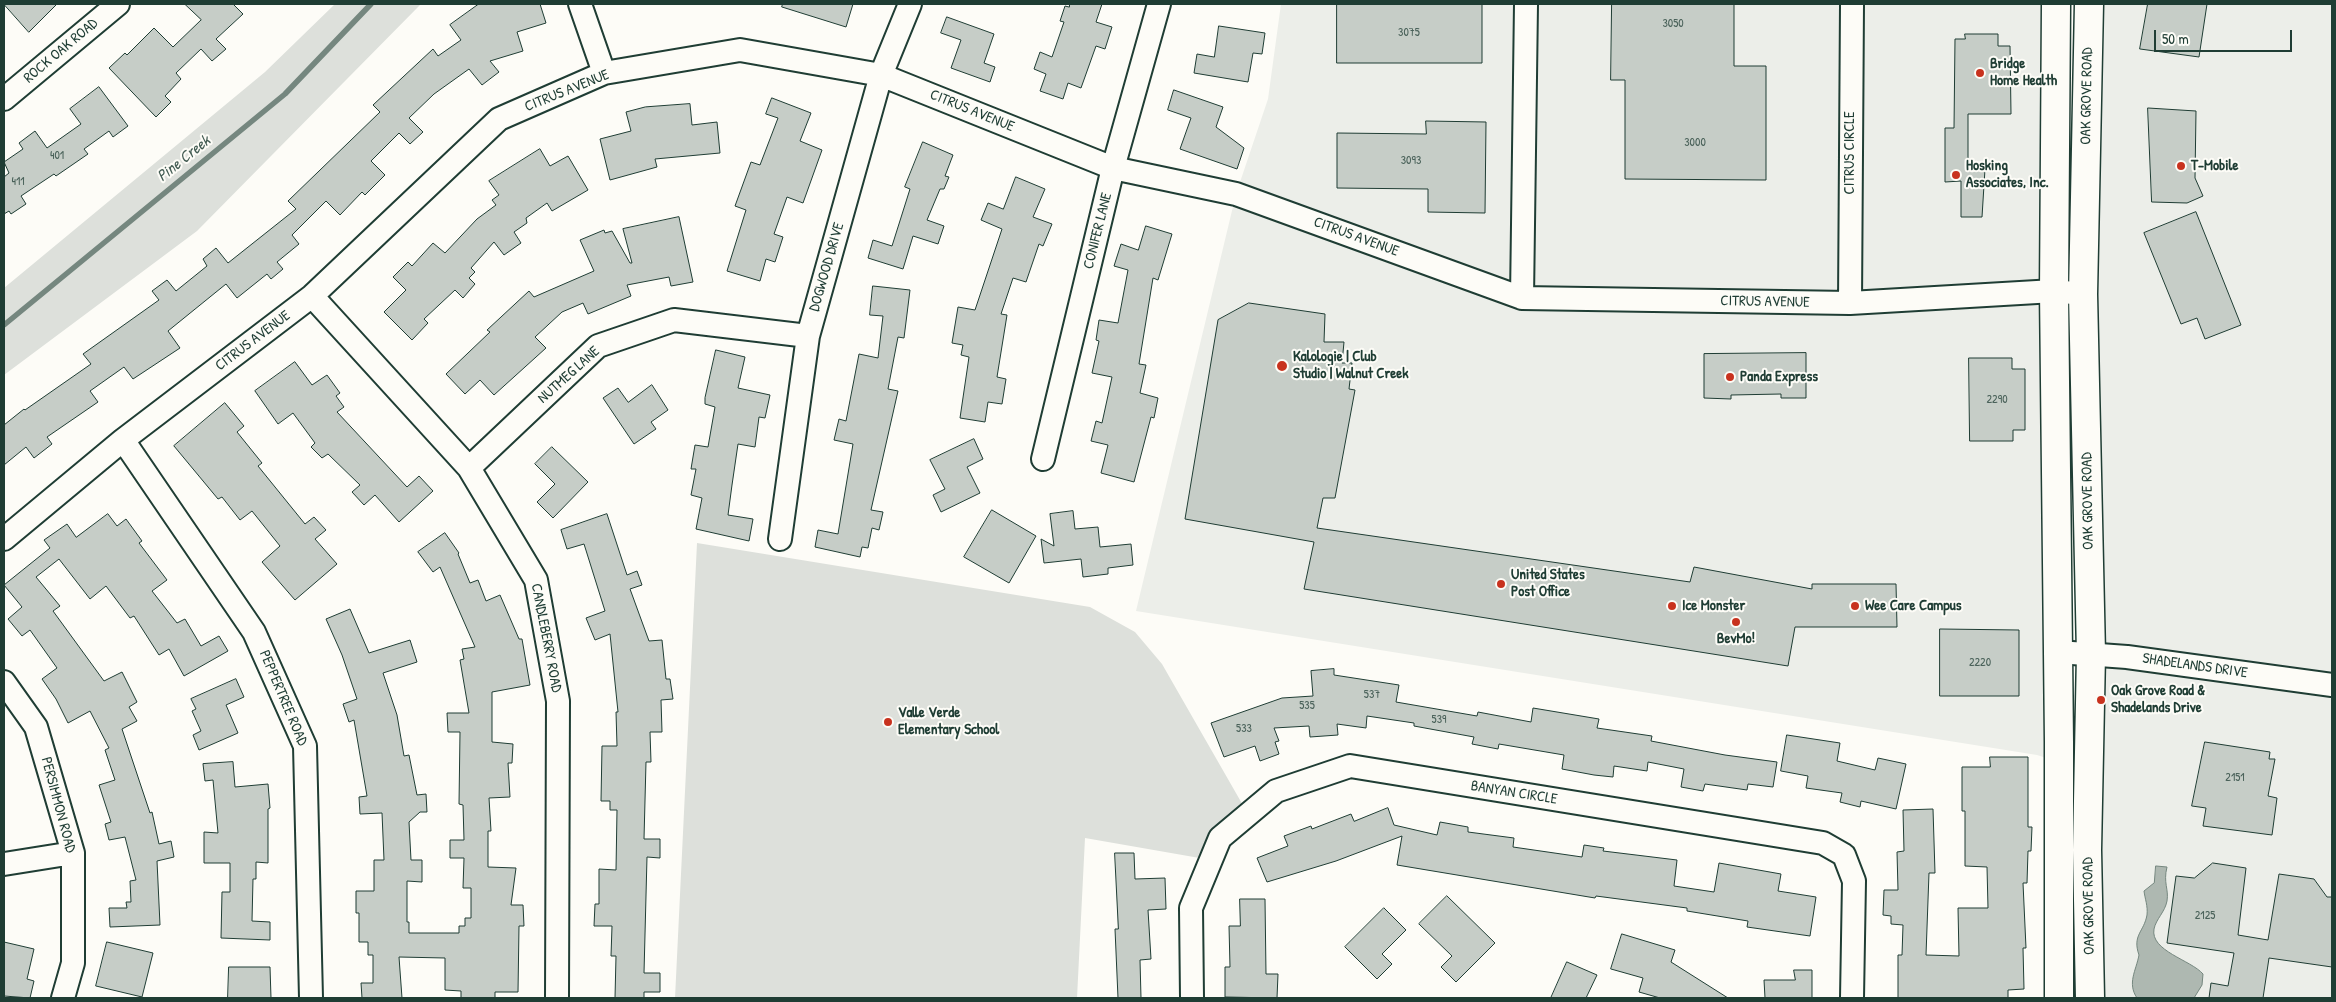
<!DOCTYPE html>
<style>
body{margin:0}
#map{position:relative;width:2336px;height:1002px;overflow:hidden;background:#fdfcf7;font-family:"Patrick Hand",sans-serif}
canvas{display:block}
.frame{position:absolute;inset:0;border:5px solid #1f3d34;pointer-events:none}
.scale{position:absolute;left:2154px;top:30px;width:138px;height:22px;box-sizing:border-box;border:2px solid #1f3d34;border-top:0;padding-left:6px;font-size:15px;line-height:18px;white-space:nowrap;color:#1f3d34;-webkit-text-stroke:4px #fdfcf7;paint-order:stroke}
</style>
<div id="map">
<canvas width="2336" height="1002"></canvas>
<div class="frame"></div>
<div class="scale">50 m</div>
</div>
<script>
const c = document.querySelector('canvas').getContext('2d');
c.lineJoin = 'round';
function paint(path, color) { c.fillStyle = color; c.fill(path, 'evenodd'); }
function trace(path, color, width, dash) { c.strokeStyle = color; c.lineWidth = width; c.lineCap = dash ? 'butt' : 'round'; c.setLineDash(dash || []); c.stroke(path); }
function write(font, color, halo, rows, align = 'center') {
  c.font = font + ' "Patrick Hand",sans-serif'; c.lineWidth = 4; c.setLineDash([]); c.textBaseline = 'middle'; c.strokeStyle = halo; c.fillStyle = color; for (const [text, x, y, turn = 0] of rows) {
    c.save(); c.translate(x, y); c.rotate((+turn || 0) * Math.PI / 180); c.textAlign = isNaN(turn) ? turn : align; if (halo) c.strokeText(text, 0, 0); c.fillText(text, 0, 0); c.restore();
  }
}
paint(new Path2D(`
 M1281,4h775l3,758 -22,-7 -901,-144 100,-417 32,-95z
 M2089,4h243v994h-242z`), '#eceee9');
paint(new Path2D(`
 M335,4h86l-224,227 -193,144v-87l261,-216z
 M697,543l393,64 45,25 27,32 86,150 -37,46 -126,-22 -8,160h-402z`), '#dde0db');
const water = new Path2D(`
 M2156,866l11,1c-4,16 2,22 0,34 -2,11 -11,18 -13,28 -4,22 37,31 49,45l-1,11 -8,13h-57c-10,-15 -1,-27 2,-43 -7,-20 5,-23 8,-40 1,-9 -2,-16 -3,-24l10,-8z`);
paint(water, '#aeb8b1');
trace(water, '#75877f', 1);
trace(new Path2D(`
 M4,325l281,-231 86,-90`), '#75877f', 5.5);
const building = new Path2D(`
 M4,4h53l-28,28z
 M185,4h48l10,10 -27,25 10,10 -14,12 -11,-12 -25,24 5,6 -16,17 6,6 -15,15 -47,-49 16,-15 2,2 27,-27 19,19 28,-27z
 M479,4h61l6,19 -29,9 6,19 -33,10 9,11 -17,13 -13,-16 -35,25 -25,24 14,14 -13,12 -11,-11 -28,28 14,14 -20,20 -3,-3 -22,23 -14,-14 -34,34 7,9 -22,18 6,7 -12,10 -4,-5 -30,24 -11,-14 -58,47 12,17 -47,31 -9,-12 -34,24 8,11 -51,35 5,7 -18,14 -8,-11 -22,18v-40l20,-16 1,1 66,-46 -8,-10 76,-54 -7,-9 15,-11 9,11 31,-25 -4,-7 13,-11 12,15 68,-54 -8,-8 92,-89 -7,-7 60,-56 5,7 23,-16 -11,-15z
 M783,4h70l-7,23 -64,-20z
 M1070,4h32l-6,18 16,5 -7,22 -9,-3 -15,42 -13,-5 -5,16 -23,-8 6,-17 -12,-5 6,-17 12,5 12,-35 -4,-1 5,-15 4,1z
 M1337,4h145v59h-145z
 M1612,4h122v62h32v114l-141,-1v-99h-14z
 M2148,4h59l-8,53 -59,-8z
 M947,17l47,17 -10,29 11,4 -5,15 -39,-14 10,-28 -20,-7z
 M1219,26l46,7 -3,21 -9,-1 -5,29 -54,-9 3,-19 17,3z
 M1965,34h33v12h12l1,68h-43v56l17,-1 -3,48h-21v-36l-16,1v-54h9l1,-89h10z
 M99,87l29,39 -15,11 -4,-6 -25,18 4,5 -32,22 -2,-2 -33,22 5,8 -15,10 -2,-3 -5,3v-37l5,-4 -5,-11 19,-13 -4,-6 16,-12 12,17 34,-24 -11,-15z
 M1174,90l49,17 -7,20 28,21 -7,21 -57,-20 11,-31 -23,-8z
 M772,98l39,15 -11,28 22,9 -19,53 -16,-6 -13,37 9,3 -8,25 -9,-3 -6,22 -33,-10 19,-61 -11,-4 16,-44 9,3 18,-47 -12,-4z
 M690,104l2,21 25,-3 3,31 -65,6 2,8 -47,13 -10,-41 31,-8 -5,-19 19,-5z
 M2148,108l48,3 -1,67 8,18 -16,7 -35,-1z
 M1426,121l60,1 -1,91 -57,-1v-23l-91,-1v-55l89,1z
 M923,142l30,13 -8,21 4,1 -5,12h-4l-13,31 17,6 -6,18 -25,-8 -10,33 -35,-11 5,-18 19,6 18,-57 -5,-2z
 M540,149l10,17 18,-10 20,34 -36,21 -5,-8 -21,15 1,5 -13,9 7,11 -17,12 -10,-13 -23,26 4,4 -6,6 6,6 -12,14 -8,-8 -31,29 4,4 -16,17 -28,-28 22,-22 -13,-13 15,-15 4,4 21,-23 12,10 32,-34 19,-14 -4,-5 7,-5 -10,-14z
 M1016,177l29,12 -12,28 19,7 -9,22 -4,-2 -13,38 -13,-4 -12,36 6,1 -10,62 9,2 -4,25 -14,-2 -3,20 -25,-4 9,-61 -8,-2 2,-10 -11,-2 6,-36 17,3 27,-81 -21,-9 7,-17 15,6z
 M2196,212l45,113 -36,14 -8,-21 -16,6 -37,-91z
 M679,217l14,65 -22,4 -2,-9 -42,8 4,11 -43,18 -5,-11 -21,9 -27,25 11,11 -52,47 -14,-15 -15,14 -19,-20 44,-42 -3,-2 42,-39 5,6 60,-26 -14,-31 24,-10 1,3 7,-2 18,32h2l-9,-34z
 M1146,226l26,8 -14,46 -5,-2 -14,86 7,1 -6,28 18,5 -4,20 -3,-1 -17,65 -33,-9 7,-28 -17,-4 5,-20 6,2 10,-46 -20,-4 7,-32 -3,-1 3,-20 19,3 10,-53 -14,-4 7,-22 17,6z
 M873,286l37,4 -6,48 -6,-1 -10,52 10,2 -27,119 12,2 -4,18 -7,-2 -4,20 -6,-1 -2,10 -45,-10 3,-17 20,4 15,-90 -19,-4 5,-21 7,2 13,-67 19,4 5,-42 -13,-1z
 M1249,303l76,11 -1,28h20l-2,21h10l-3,26 6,1 -20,108h-12l-6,30 373,54 4,-15 118,22v-5h84l1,43h-102l-7,39 -484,-77 10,-47 -129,-23 33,-199z
 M716,350l29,7 -7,31 32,7 -5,23 -6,-1 -4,30 -17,-3 -6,41 -4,30 25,4 -4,22 -53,-12 6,-31 -11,-3 5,-26h-5l4,-24 13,2 7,-40 -10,-3v-6z
 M1806,353v45h-25v-4l-50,1v4l-27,-1v-44z
 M1969,358h43v11h13v61h-12v11h-43z
 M295,362l17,23 15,-10 13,18 -4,3 8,11 -7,5 70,75 12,-11 14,15 -34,31 -24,-27 -11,10 -12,-13 8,-7 -32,-31 -6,4 -11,-11 4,-4 -22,-30 -15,11 -23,-33z
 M652,385l16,25 -17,12 5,7 -22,15 -31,-46 15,-10 10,14z
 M225,403l19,23 -7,6 25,31 -4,3 47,58 9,-7 12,13 -11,9 22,25 -42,36 -33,-38 18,-16 -28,-35 -12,9 -18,-23 -4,2 -44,-53z
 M974,439l9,20 -16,8 13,26 -39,19 -8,-17 12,-6 -15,-29z
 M552,447l36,35 -35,36 -16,-16 18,-18 -20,-20z
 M992,510l44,26 -27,47 -45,-26z
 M1073,511l2,18 23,-2 2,20 31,-3 2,21 -25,3v6l-25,3 -2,-18 -37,4 -3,-24 13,7 -4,-32z
 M108,514l9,12 9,-7 16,22 -3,2 28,37 -15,11 25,32 8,-4 16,27 18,-10 9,15 -44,25 -15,-27 -10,6 -25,-39 -4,2 -24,-32 -16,13 -31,-40 -23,18 24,29 -7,5 51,70 18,-9 15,30 -8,5 8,14 -15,8 28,84 2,-1 7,32 12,-3 3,16 -17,4 3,64 -50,2 -1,-19h18l-1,-6h5l-1,-21 6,-1 -11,-43 -16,3 -4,-16 6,-2 -12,-37 16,-5 -10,-30 4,-2 -19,-37 -22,12 -12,-24 -14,-20 15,-11 -27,-38 -8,6 -14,-17 14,-12 -18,-22 46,-37 -6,-8 23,-16 9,13z
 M607,514l20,61 10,-4 5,14 -12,4 19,52 13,-1 4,39h4l3,20 -12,1 1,32h-12l1,30h-5l-2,77h16v19l-13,-1 -3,116h16v19h-16v6h-29l1,-42h-5l1,-30h-18l1,-22h4v-35l17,1 1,-60h-7v-9h-9l1,-55h15l-1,-34h2l-8,-78 -15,6 -9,-22 19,-7 -21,-67 -17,5 -6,-19z
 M445,533l14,20 -1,1 12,29 8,-3 8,21 14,-6 19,44h3l8,46 -38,7v50l21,2 -1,19h-4l2,34 -21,1 2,33h-3v36l28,1 -5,37h12l1,21h-5l-1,66h-23v6h-34v-7l-16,-1v-32l-46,-1 3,41h-40l-1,-15h12v-28h-5v-13h-9v-29h-3v-22h18v-31h10l-2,-47 -22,1 -1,-17 8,-1 -13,-76 -5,2 -6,-18 14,-5 -15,-44 -16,-36 24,-10 19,44 41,-13 7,22 -34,11 14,42 7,41 5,-1 8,40 9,-1 1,18h-7l-11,10 2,38h11v22l-15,-1v41h2v11h50v-7h6v-8h6v-30h-8l1,-30h-14v-18h14l-1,-35 -4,-1 1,-72h-12l-1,-19h22l-9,-53 4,-1 -2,-10 13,-2 -35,-80 -7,5 -15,-20z
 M1940,629l79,1v66h-79z
 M1334,669v6l65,10 -3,17 81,14 1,-4 53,10 2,-14 66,11 -2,9 55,8 -1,5 74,14 52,7 -4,25 -25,-3 -1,6 -42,-6 -2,7 -22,-4 3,-18 -36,-7 -1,9 -33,-5 -1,11 -19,-2 -32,-6 2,-14 -65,-11 -1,5 -26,-5 2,-7 -60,-11v-3l-47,-7 -1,12 -29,-4 1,11 -28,2 -1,-11 -35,2 5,13 -4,1 4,12 -19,7 -5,-15 -31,11 -13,-34 71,-25 31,-2 -2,-25z
 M236,679l8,18 -18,8 12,28 -39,17 -6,-15 8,-4 -9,-20 4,-2 -5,-10z
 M1787,735l53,8 -3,18 38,9 3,-12 28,6 -10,45 -35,-8 -1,6 -20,-5 2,-9 -36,-5 2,-12 -27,-5z
 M2205,742l65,10 -1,7h6l-7,37 9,2 -5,37 -69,-9 3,-18 -14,-2z
 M1990,757h38v70h4l-1,24h-3l-1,32h-4l3,65h-3l1,41 -16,1v8h-110v-43h4l1,-30 -12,-1v-8l-8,-1 1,-25h14l-1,-38 7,-1 -1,-41 30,-1 2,64h-6l-3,82 33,1 -1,-48h30l-1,-41 -22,-1v-55h-3v-44h28z
 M233,762l2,25 33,-3 2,24 -2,1v54l-12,-1v17h-3l-1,42 18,1v18l-49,-2 1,-46h8v-29h-26v-31l14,1 -5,-53 -8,1 -2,-17z
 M1388,808l6,17 43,10 3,-13 28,5v5l46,6 -1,9 69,10 2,-12 20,3 -1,3 74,9 -3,26 40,6 5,-29 62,11 -3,17 38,6 -6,39 -63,-9 1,-6 -61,-10v-3l-91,-12 -1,2 -198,-33 5,-29 -66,25 -69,21 -10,-24 31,-12 -4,-10 27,-10 1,3 39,-15 3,7z
 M1115,853h19l1,26 30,-1 1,31 -18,1 3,49 -11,1 1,38h-23l-3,-69h3z
 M2213,863l33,5 -8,67 30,5 11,-66 35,5 13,18h5v70l-63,-9 -6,40h-54l2,-15 17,3 6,-33 -67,-10 9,-67 18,2z
 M1447,896l48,47 -39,39 -15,-15 11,-11 -33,-32z
 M1240,899h25l1,75h12l-1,24 -52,-1v-30h5l-1,-41h11z
 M1384,908l22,22 -24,24 10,10 -15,15 -32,-32z
 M1622,934l53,16 -4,12 57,36h-68l-21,-6 4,-14 -32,-9z
 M4,942l30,7 -7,30 7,2 -4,17 -26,-2z
 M107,942l46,11 -11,44 -46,-11z
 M1567,962l30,13 -11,23h-35z
 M229,967h41l1,31h-43z
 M1794,970h18v28h-47l-1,-18h31z`);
paint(building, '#c6cdc7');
trace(building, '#1f3d34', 1);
const minor = new Path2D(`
 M580,4l24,69
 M4,99l114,-95
 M312,296l157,172 67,112 22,121 -1,297
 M1522,298l4,-294
 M1850,303l2,-299
 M123,440l131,192 51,114 6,252
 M1043,459l70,-291 46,-164
 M469,468l129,-122 76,-26 134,16
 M4,539l119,-99 189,-144 187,-177 105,-46 136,-23 141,25 232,93 123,26 286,104 328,5 204,-12 29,3
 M780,539l28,-203 73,-261 29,-71
 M2058,652l69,5 205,28
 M4,682l32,45 37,126v110l-10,35
 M4,864l69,-11
 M1192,998l-1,-90 29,-70 56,-47 74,-25 473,77 21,12 10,26 -2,117`);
const major = new Path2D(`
 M2056,4l-2,287 5,451v256
 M2089,4l-6,290 8,360 -4,196 3,148`);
trace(minor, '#1f3d34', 26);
trace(major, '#1f3d34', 31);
trace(minor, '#fdfcf7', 22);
trace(major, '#fdfcf7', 28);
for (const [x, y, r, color] of [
 [1980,73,5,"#c8321e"],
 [2181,166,5,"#c8321e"],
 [1956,175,5,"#c8321e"],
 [1282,366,6,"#c8321e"],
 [1730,377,5,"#c8321e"],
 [1501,584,5,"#c8321e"],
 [1672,606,5,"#c8321e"],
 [1855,606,5,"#c8321e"],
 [1736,622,5,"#c8321e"],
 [2101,700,5,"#c8321e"],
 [888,722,5,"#c8321e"]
]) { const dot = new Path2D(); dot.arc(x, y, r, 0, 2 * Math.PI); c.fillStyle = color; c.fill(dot); trace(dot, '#fdfcf7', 2); }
write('12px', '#496159', null, [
 ["3050",1673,24],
 ["3075",1409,33],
 ["3000",1695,143],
 ["401",57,156],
 ["3093",1411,161],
 ["411",18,182],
 ["2290",1997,400],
 ["2220",1980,663],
 ["537",1372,695],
 ["535",1307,706],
 ["539",1439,720],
 ["533",1244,729],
 ["2151",2235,778],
 ["2125",2205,916]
]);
write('15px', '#1f3d34', '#fdfcf7', [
 ["ROCK OAK ROAD",61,51,-40],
 ["CITRUS AVENUE",567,91,-22],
 ["OAK GROVE ROAD",2087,96,-89],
 ["CITRUS AVENUE",972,111,22],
 ["CITRUS CIRCLE",1850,153,-90],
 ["CONIFER LANE",1098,231,-76],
 ["CITRUS AVENUE",1356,237,20],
 ["DOGWOOD DRIVE",827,267,-74],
 ["CITRUS AVENUE",1765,302,1],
 ["CITRUS AVENUE",253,341,-37],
 ["NUTMEG LANE",569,375,-42],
 ["OAK GROVE ROAD",2088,501,-91],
 ["CANDLEBERRY ROAD",546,638,79],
 ["SHADELANDS DRIVE",2195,666,8],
 ["PEPPERTREE ROAD",283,698,67],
 ["BANYAN CIRCLE",1514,793,9],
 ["PERSIMMON ROAD",58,805,75],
 ["OAK GROVE ROAD",2089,906,-91]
]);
write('bold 15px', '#1f3d34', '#fdfcf7', [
 ["Bridge",1990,64],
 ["Home Health",1990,81],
 ["Hosking",1966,166],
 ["Associates, Inc.",1966,183],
 ["T-Mobile",2191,166],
 ["Kalologie | Club",1293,357],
 ["Studio | Walnut Creek",1293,374],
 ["Panda Express",1740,377],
 ["United States",1511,575],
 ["Post Office",1511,592],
 ["Ice Monster",1682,606],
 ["Wee Care Campus",1865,606],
 ["BevMo!",1736,639,"center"],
 ["Oak Grove Road &",2111,691],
 ["Shadelands Drive",2111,708],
 ["Valle Verde",898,713],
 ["Elementary School",898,730]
], 'left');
write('italic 16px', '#435c53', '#fdfcf7', [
 ["Pine Creek",184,159,-39]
]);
</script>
